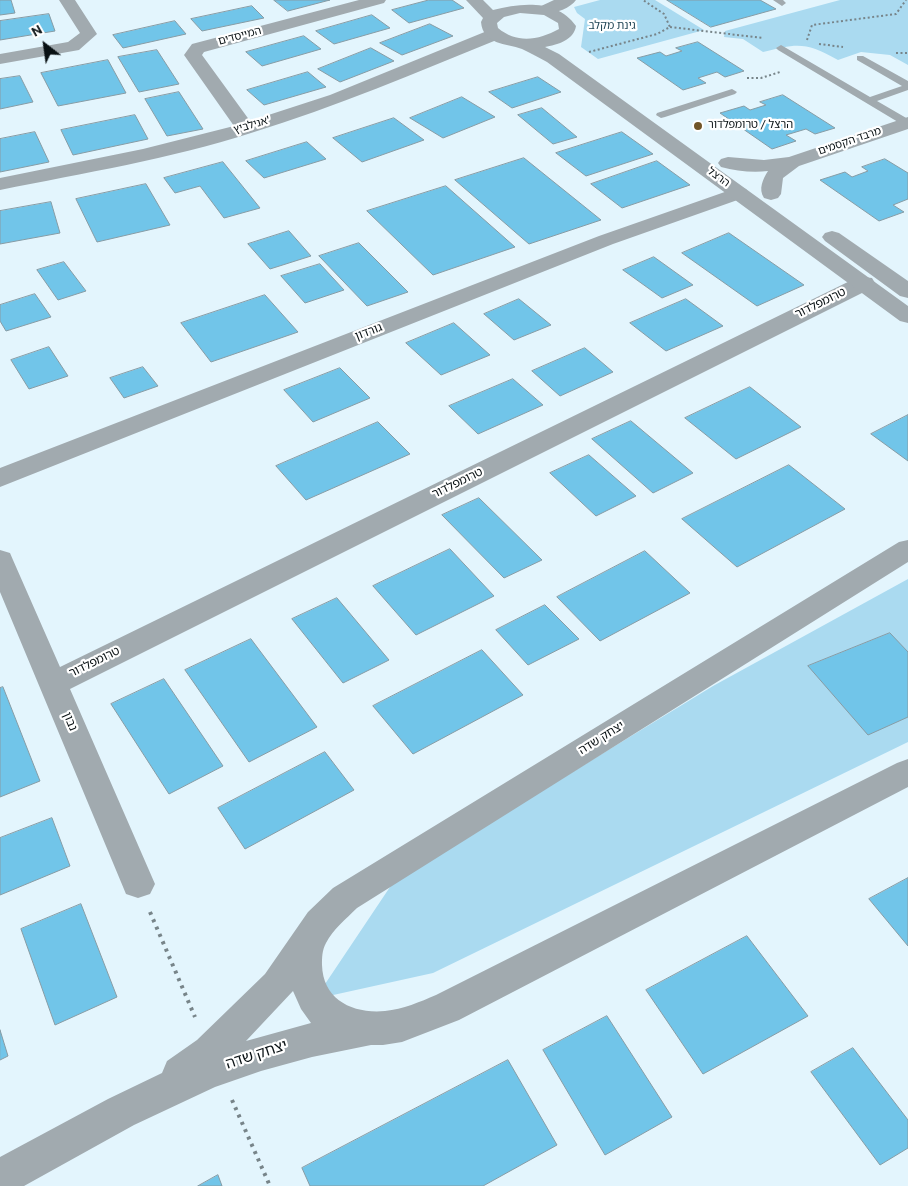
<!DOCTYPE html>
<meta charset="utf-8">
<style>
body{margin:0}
#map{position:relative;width:908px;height:1186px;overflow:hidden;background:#e3f5fd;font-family:Overpass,sans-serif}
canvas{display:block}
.north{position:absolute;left:20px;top:20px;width:50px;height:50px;-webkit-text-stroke:4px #fff;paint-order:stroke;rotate:330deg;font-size:14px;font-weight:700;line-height:20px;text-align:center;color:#081013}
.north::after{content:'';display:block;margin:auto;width:18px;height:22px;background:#081013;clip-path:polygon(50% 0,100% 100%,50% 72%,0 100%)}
</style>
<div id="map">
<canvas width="908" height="1186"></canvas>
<div class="north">N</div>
</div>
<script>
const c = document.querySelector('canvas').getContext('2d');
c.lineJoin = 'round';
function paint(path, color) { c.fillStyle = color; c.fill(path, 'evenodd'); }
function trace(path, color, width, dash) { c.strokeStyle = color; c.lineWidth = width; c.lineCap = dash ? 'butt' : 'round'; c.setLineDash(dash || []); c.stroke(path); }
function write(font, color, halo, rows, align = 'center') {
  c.font = font + ' Overpass,"Noto Sans Hebrew",sans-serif'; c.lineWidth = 4.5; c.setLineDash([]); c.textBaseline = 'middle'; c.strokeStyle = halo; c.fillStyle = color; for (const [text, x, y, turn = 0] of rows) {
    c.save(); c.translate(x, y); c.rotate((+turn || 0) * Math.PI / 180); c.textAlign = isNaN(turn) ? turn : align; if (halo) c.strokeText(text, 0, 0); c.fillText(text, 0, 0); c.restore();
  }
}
paint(new Path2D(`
 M600,0h55l49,30 -106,29 -17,-12 4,-28 -8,-6 -3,-6z
 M840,0h68v65l-18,-10 -29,-3 -23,8c-32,-18 -40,-17 -75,-8l-20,-13 -19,-2 1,-6z
 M908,579v163l-475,231 -118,26 79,-118 319,-195z`), '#aadaf0');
const building = new Path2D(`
 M0,0h11l4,13 -15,2z
 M274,0h56l-42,11z
 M429,0h23l12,8 -55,15 -17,-13z
 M667,0h93l16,9 -65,18z
 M252,6l12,12 -62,13 -11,-12z
 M49,14l6,17 -55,9v-19z
 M372,15l18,13 -56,16 -18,-13z
 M175,21l11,13 -63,14 -10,-13z
 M430,24l23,12 -51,19 -22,-12z
 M304,36l17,13 -59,17 -16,-14z
 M698,42l46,29 -19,6 -8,-5 -19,6 8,5 -23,7 -46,-32 23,-6 6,4 16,-5 -6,-3z
 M371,48l23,13 -54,21 -22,-13z
 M157,50l22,34 -40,8 -21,-35z
 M108,60l18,33 -68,13 -17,-33z
 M308,72l18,15 -62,18 -17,-15z
 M20,76l13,26 -33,7v-30z
 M538,77l23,15 -49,16 -23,-16z
 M179,92l24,37 -36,7 -22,-37z
 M783,95l52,33 -20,6 -9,-5 -20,6 10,6 -24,8 -52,-36 24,-7 6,4 16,-5 -6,-3z
 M462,97l33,20 -52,21 -33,-20z
 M542,108l35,29 -24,7 -35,-29z
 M135,115l13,24 -75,16 -12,-25z
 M394,118l30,22 -62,22 -29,-24z
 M35,132l14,30 -49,10v-33z
 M622,132l31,22 -67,22 -30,-23z
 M307,142l19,17 -62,19 -18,-17z
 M524,158l77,62 -72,24 -74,-64z
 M885,159l23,14v26l-15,6 11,7 -25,9 -59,-41 25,-8 7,5 16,-6 -6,-4z
 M657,161l33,24 -68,23 -31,-24z
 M223,162l37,46 -36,10 -24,-32 -25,7 -11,-15z
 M146,184l24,41 -73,17 -21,-43z
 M446,186l69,61 -82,28 -66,-64z
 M51,202l9,31 -60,11v-33z
 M289,231l22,25 -41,13 -22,-25z
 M729,233l75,52 -47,21 -75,-53z
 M359,243l49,49 -41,14 -48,-50z
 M654,257l39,28 -31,13 -39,-28z
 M64,262l22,29 -28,9 -21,-30z
 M320,264l24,26 -39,13 -24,-27z
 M35,294l16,23 -45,14 -6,-10v-16z
 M265,295l33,37 -87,30 -30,-39z
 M519,299l32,26 -37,15 -30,-26z
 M686,299l37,27 -57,25 -36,-28z
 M454,323l36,32 -49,20 -35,-32z
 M49,347l19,29 -39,13 -18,-29z
 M585,348l28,24 -53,24 -28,-25z
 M143,367l15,19 -34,12 -14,-20z
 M340,368l30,30 -57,24 -29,-32z
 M513,379l30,26 -65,29 -29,-28z
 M750,387l51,40 -65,32 -51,-41z
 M908,415v46l-37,-27z
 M631,421l62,52 -40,20 -61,-54z
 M378,422l32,32 -104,46 -30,-34z
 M589,455l47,41 -40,20 -46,-43z
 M789,465l56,44 -108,58 -55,-48z
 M479,498l63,62 -38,18 -62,-63z
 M450,549l44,47 -78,39 -43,-49z
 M645,551l45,42 -90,48 -43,-44z
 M337,598l52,62 -46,23 -51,-64z
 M545,605l34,34 -51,26 -32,-35z
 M890,633l18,19v65l-40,18 -60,-69z
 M251,639l66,88 -68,35 -64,-92z
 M482,650l41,45 -110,59 -40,-48z
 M164,679l59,87 -54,28 -58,-90z
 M3,687l37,94 -40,16v-109z
 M325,752l29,38 -109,59 -27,-41z
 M52,818l18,48 -70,29v-57z
 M908,878v68l-39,-47z
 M81,904l36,93 -62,28 -34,-96z
 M747,936l61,80 -105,58 -57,-84z
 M607,1016l65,101 -67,38 -62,-105z
 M0,1030l8,26 -8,4z
 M853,1048l55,72v28l-28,17 -69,-93z
 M508,1060l49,85 -74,41h-173l-8,-18z
 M218,1175l4,11h-24z`);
paint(building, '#71c5e9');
trace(building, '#879ca5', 1);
trace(new Path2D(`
 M670,27l93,11
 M807,40l5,-15 84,-11 10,-14
 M819,44l24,3
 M589,52l68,-18 13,-7 -6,-13 -21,-14
 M896,53h12
 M747,78h14l19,-6`), '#778489', 2, [2, 2.5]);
trace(new Path2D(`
 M150,912l45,105
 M232,1100l38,86`), '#778489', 4, [3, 5]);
paint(new Path2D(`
 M773,0h10l3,3 -4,3z
 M781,45l89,52 32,-11 -45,-26v-4h6l45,25v9l-31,11 31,18v7l-5,-1 -125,-75 -2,-2z
 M732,89l5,3 -2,2 -70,23 -4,1 -5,-3 1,-2z`), '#a1aaaf');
paint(new Path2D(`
 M59,0h16l22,34 -18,16 -79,14v-10l68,-12 12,-9z
 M359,0h27l-2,3 -180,49 -2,3 48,66 80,-26 157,-64h12l2,4 -2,4c-82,33 -163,68 -248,94 -81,26 -167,40 -251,57v-12l143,-29 91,-23 -50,-71 8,-11z
 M554,0h22c-6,9 -26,16 -37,13l-2,-3 2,-3z
 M908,117v12l-109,37 -16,12 -2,16 -3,4 -7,2 -7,-2c-6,-9 -1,-19 4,-27 -15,2 -32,0 -47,-4l-3,-4 3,-4 7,-2 36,3 25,-3z
 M739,187l7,2 3,4 -3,4 -133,47 -613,243v-19l599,-232z
 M864,277l8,1 3,5 -3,5 -802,401 85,195 -5,10 -12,4 -12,-4 -126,-302v-42l10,3 3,7 47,107 796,-389z`), '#a1aaaf');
paint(new Path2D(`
 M466,0h17l10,10c30,-8 65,-10 83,16 -2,14 -19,19 -31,21l14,7 349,252v17l-8,-2 -353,-259c-8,-4 -16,-9 -25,-13 -16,-6 -39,-4 -41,-27l2,-4zM520,13l24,2 14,8 1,6c-20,11 -42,15 -61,-1l-1,-5 7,-6z
 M832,231l7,2 69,48v17l-8,-2 -75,-55 -3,-4 3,-4z
 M908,540v22l-551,346c-11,11 -24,21 -31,35 -4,7 -4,15 -4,22 1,35 31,49 63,46 18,-2 35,-9 51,-16l461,-232 11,-4v28l-449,233 -57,22 -19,3h-12l-59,12 -51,14 -46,16 -81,38 -110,61h-24v-29l108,-58 54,-26 5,-12 30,-21 68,-66 43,-62 25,-24 566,-346zM293,991l8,18 10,14 -65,18z`), '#a1aaaf');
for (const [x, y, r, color] of [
 [698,126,5,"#715528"]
]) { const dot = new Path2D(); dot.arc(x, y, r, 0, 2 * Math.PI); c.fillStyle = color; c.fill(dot); trace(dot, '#fff', 2); }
write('11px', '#1f4454', '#fff', [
 ["גינת מקלב",612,27]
]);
write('11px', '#081013', '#fff', [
 ["המייסדים",240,37,-15],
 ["אנילביץ'",252,126,-16],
 ["מרבד הקסמים",850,142,-19],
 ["הרצל",718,178,36]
]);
write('11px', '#081013', '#fff', [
 ["הרצל / טרומפלדור",708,126]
], 'left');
write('12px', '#081013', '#fff', [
 ["טרומפלדור",821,304,-26],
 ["גורדון",369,333,-21],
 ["טרומפלדור",458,484,-26],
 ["טרומפלדור",95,663,-26],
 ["נבון",69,722,67],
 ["יצחק שדה",602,739,-32]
]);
write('15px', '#081013', '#fff', [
 ["יצחק שדה",257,1056,-18]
]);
</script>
